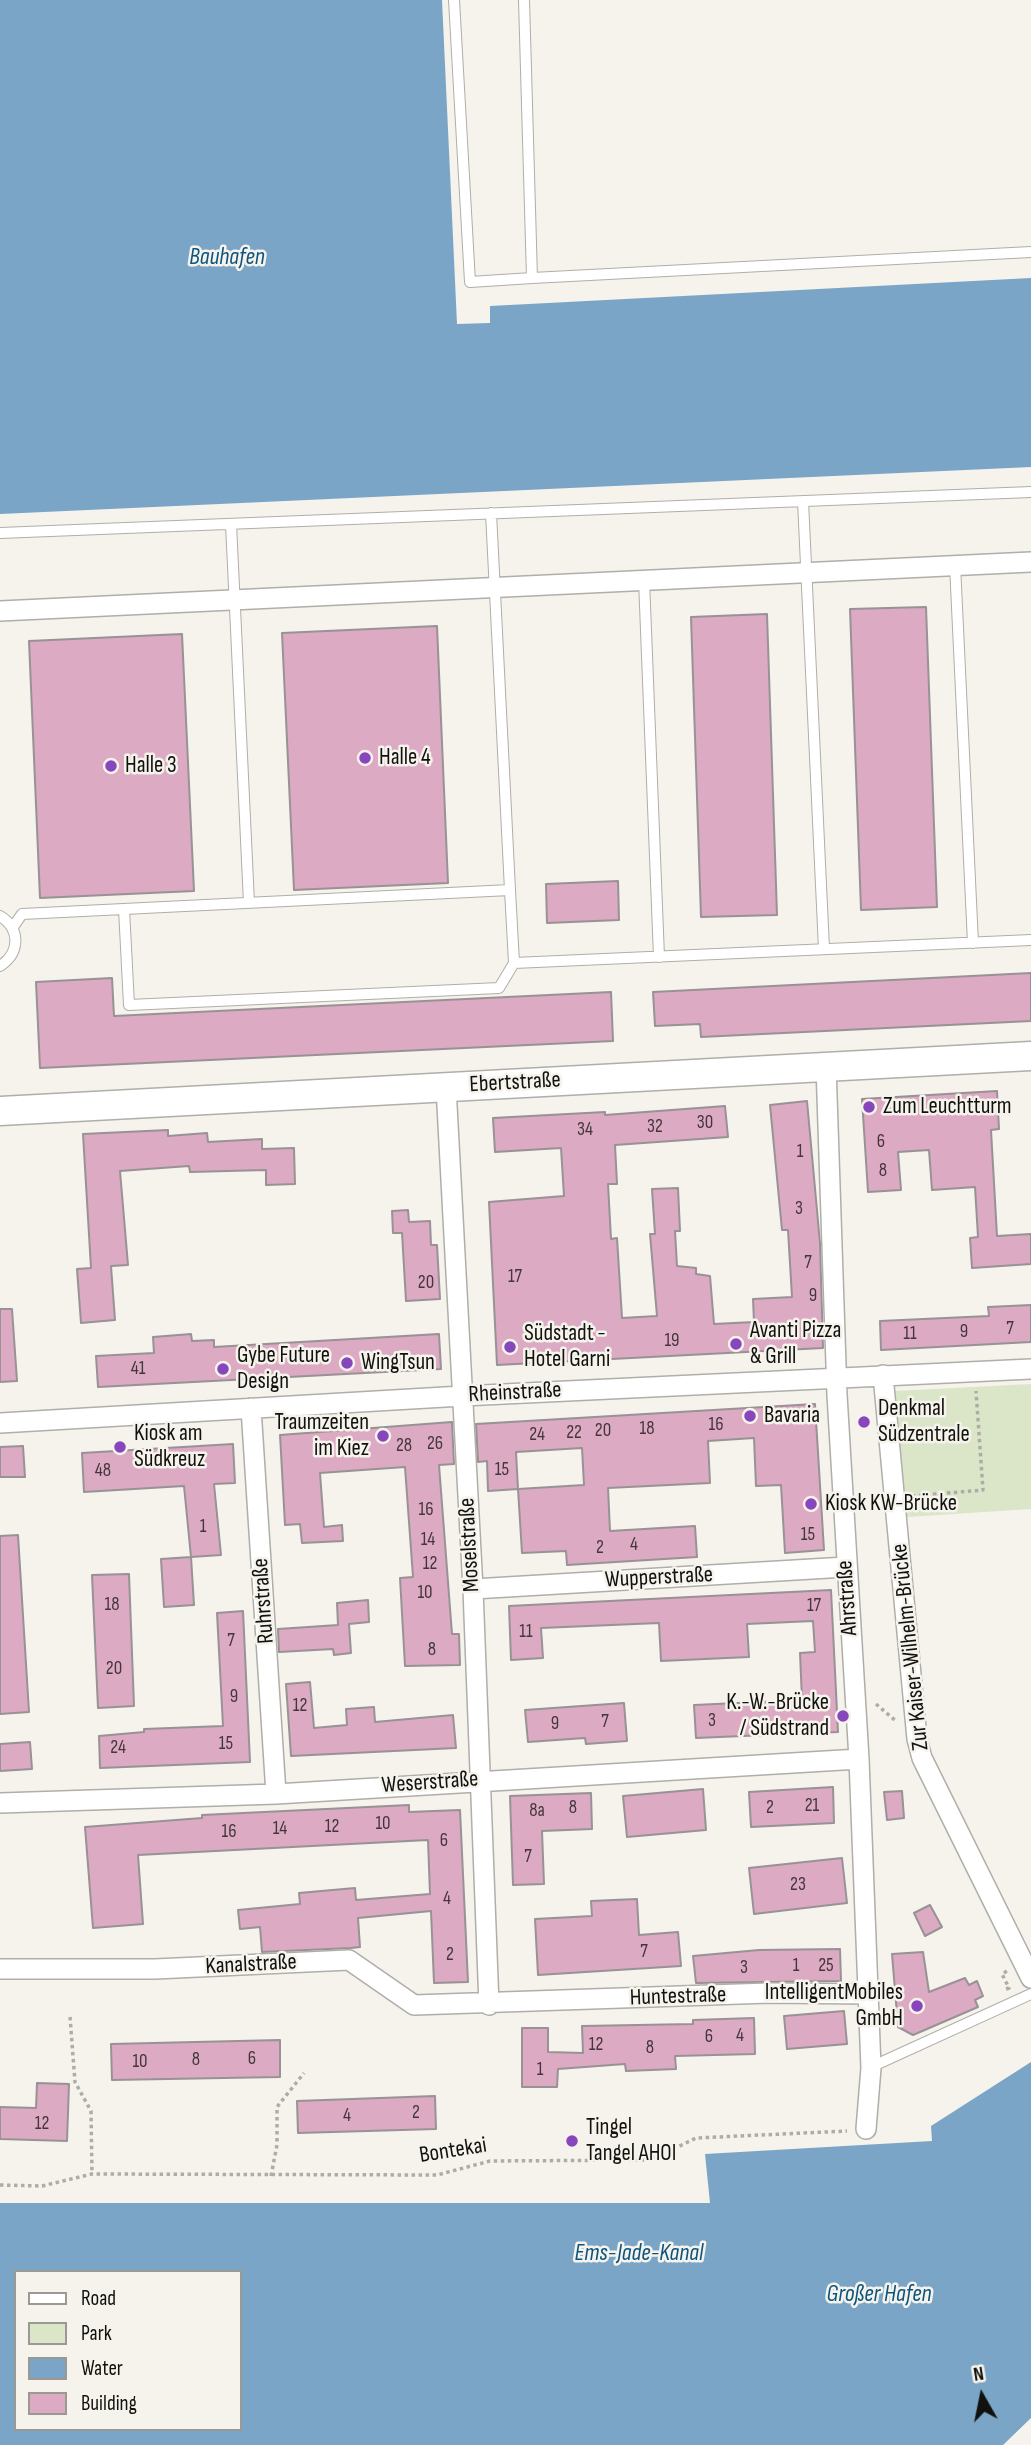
<!DOCTYPE html>
<meta charset="utf-8">
<style>
body{margin:0}
#map{position:relative;width:1031px;height:2445px;overflow:hidden;background:#f5f3ec;font-family:"Sofia Sans Condensed",sans-serif}
canvas{display:block}
.legend{position:absolute;left:14px;top:2270px;width:228px;height:161px;box-sizing:border-box;background:#f5f3ec;border:2px solid #9a9993;margin:0;padding:9px 12px;list-style:none;font-size:21px;color:#11110e}
.legend li{display:flex;align-items:center;gap:14px;height:35px}
.legend b{width:35px;border:2px solid #9a9993}
.north{position:absolute;left:947px;top:2361px;width:70px;height:70px;-webkit-text-stroke:5px #f5f3ec;paint-order:stroke;rotate:351deg;font-size:19px;font-weight:700;line-height:28px;text-align:center;color:#11110e}
.north::after{content:'';display:block;margin:auto;width:24px;height:32px;background:#11110e;clip-path:polygon(50% 0,100% 100%,50% 72%,0 100%)}
</style>
<div id="map">
<canvas width="1031" height="2445"></canvas>
<ul class="legend">
<li><b style="height:9px;background:#fff"></b>Road</li>
<li><b style="height:19px;background:#dbe6c8"></b>Park</li>
<li><b style="height:19px;background:#7aa5c6"></b>Water</li>
<li><b style="height:19px;background:#dcaac3"></b>Building</li>
</ul>
<div class="north">N</div>
</div>
<script>
const c = document.querySelector('canvas').getContext('2d');
c.lineJoin = 'round';
function paint(path, color) { c.fillStyle = color; c.fill(path, 'evenodd'); }
function trace(path, color, width, dash) { c.strokeStyle = color; c.lineWidth = width; c.lineCap = dash ? 'butt' : 'round'; c.setLineDash(dash || []); c.stroke(path); }
function write(font, color, halo, rows, align = 'center') {
  c.font = font + ' "Sofia Sans Condensed",sans-serif'; c.lineWidth = 5; c.setLineDash([]); c.textBaseline = 'middle'; c.strokeStyle = halo; c.fillStyle = color; for (const [text, x, y, turn = 0] of rows) {
    c.save(); c.translate(x, y); c.rotate((+turn || 0) * Math.PI / 180); c.textAlign = isNaN(turn) ? turn : align; if (halo) c.strokeText(text, 0, 0); c.fillText(text, 0, 0); c.restore();
  }
}
paint(new Path2D(`
 M1031,1384v125l-124,8 -12,-126z`), '#dbe6c8');
paint(new Path2D(`
 M0,0h442l15,324 33,-1v-17l541,-28v189l-1031,47z
 M1031,2062v356l-28,27h-1003v-242h710l-5,-49 227,-13 -1,-15zM16,2272h224v157h-224z`), '#7aa5c6');
const building = new Path2D(`
 M926,607l11,300 -76,3 -11,-301z
 M767,614l10,301 -76,2 -10,-300z
 M437,626l11,257 -154,7 -12,-257z
 M182,634l12,257 -154,7 -11,-257z
 M618,881l1,39 -72,3 -1,-39z
 M1031,973v48l-330,16 -1,-13 -45,2 -2,-34z
 M112,978l2,38 497,-24 2,49 -573,27 -4,-86z
 M997,1091l2,38 -8,1 6,106 34,-2v30l-59,4 -2,-30 8,-1 -3,-50 -43,3 -3,-40 -31,2 3,38 -33,2 -6,-93z
 M807,1101l13,142 3,105 -326,17 -8,-163 75,-6 -3,-48 -66,4 -2,-34 112,-6v3l120,-9 3,31 -113,8 2,39h-9l3,55 6,-1 5,80 35,-2 -7,-82h5l-3,-45 26,-1 2,43h-5l2,35 19,2v6l14,2 4,48 40,-2 -1,-23 39,-2 -4,-67h-6l-12,-125z
 M168,1130v6l39,-3 1,9 54,-3v10l32,-1 1,36 -29,1v-15l-76,2 -1,-6 -69,5 8,94 -17,1 4,54 -34,3 -4,-54 14,-1 -8,-134z
 M408,1210l1,12 21,-1 1,24h6l3,54 -34,2 -4,-68h-9l-1,-22z
 M1031,1305v37l-150,8 -1,-29 109,-5 -1,-9z
 M0,1309h12l5,72 -17,1z
 M191,1334l1,7 22,-1v7l225,-13 2,35 -343,18 -2,-31 58,-3 -1,-16z
 M815,1404l9,146 -39,3 -4,-68 -25,1 -2,-48 -46,3 2,42 -102,5 2,43 85,-5 2,31 -130,8 -1,-14 -44,2 -4,-64 -30,2 -1,-30 -9,1 -2,-38zM582,1448l2,37 -66,4 -2,-37z
 M452,1422l2,42 -15,1 13,169h7l1,31 -55,1 -5,-88 13,-1 -8,-110 -85,6 4,54 18,-2 1,16 -41,2 -2,-19 -15,1 -5,-90z
 M233,1444l2,39 -21,1 7,71 -30,2 -7,-71 -100,6 -2,-39z
 M23,1446l2,31h-25v-30z
 M18,1535l11,177 -29,2v-178z
 M191,1557l3,48 -30,2 -3,-48z
 M129,1574l5,132 -36,2 -6,-133z
 M831,1590l7,142 -142,6 -2,-33 108,-5 -2,-47 15,-1 -2,-31 -66,3 2,33 -88,4 -2,-38 -118,5 2,30 -32,2 -2,-54z
 M368,1600l1,22 -20,2 2,29 -17,2 -1,-6 -54,3 -1,-23 60,-4 -1,-22z
 M243,1611l7,151 -150,6 -1,-32 45,-4v-3l79,-3 -6,-113z
 M310,1682l4,46 33,-3 -1,-16 28,-2 1,15 78,-7 3,33 -165,8 -5,-72z
 M624,1703l3,38 -41,3 -1,-6 -57,4 -3,-32z
 M30,1742l2,27 -32,2v-27z
 M833,1787l1,36 -83,4 -2,-35z
 M703,1789l3,41 -79,7 -4,-41z
 M902,1791l2,27 -17,2 -3,-28z
 M591,1793l1,36 -50,2 2,53 -31,1 -3,-89z
 M409,1805v7l51,-2 8,172 -34,1 -3,-72 -73,7 2,29 -9,1 -89,4 -2,-25 -20,2 -2,-19 62,-6 -1,-11 56,-5 1,12 74,-6 -2,-54 -290,15 5,69 -50,4 -8,-101 117,-9v-3z
 M842,1858l5,45 -93,11 -5,-46z
 M637,1899l2,36 39,-3 3,34 -143,9 -3,-56 57,-3 -1,-15z
 M930,1905l12,22 -17,9 -11,-23z
 M840,1949l1,32 -145,2 -3,-27 66,-6z
 M923,1952l6,40 36,-14 4,7 8,-4 6,15 -8,4 3,7 -65,28 -15,-8 -6,-73z
 M844,2011l3,33 -60,5 -3,-33z
 M754,2018l1,36 -80,2 1,13 -50,2 -1,-7 -67,5 -1,18h-35v-59h26v24l35,1 -1,-27 111,-2v-4z
 M280,2040v37l-168,3 -1,-36z
 M37,2083l32,1 -2,57 -67,-2v-32l36,1z
 M435,2096l1,33 -138,4 -1,-32z`);
paint(building, '#dcaac3');
trace(building, '#989295', 2);
const lane = new Path2D(`
 M454,0l16,282 62,-4
 M524,0l8,278 499,-26
 M803,501l21,448
 M491,513l19,377
 M231,524l18,379
 M0,533l1031,-41
 M955,565l18,378
 M644,580l15,377
 M124,909l5,96 370,-17 15,-25
 M0,916c21,13 20,37 0,50
 M13,927l9,-13 488,-24 4,73 517,-23
 M871,2067l160,-73`);
const street = new Path2D(`
 M0,611l1031,-49
 M826,1066l11,329 22,364 12,309 -5,61
 M446,1087l27,502 16,416
 M883,1375l34,364 5,19 109,220
 M251,1408l25,386
 M0,1423l462,-27 569,-27
 M473,1589l373,-22
 M0,1803l276,-9 583,-35
 M0,1969h155l194,-9 65,45 355,-12 99,1`);
const secondary = new Path2D(`
 M0,1111l1031,-55`);
trace(lane, '#afaea8', 12);
trace(street, '#afaea8', 22);
trace(secondary, '#afaea8', 31);
trace(new Path2D(`
 M912,1496l71,-6 -7,-99
 M876,1704l21,18
 M1006,1989l3,-1 -7,-14 5,-3
 M70,2017l5,65 16,29 1,63
 M271,2176l6,-31v-38l27,-34
 M0,2185l42,1 50,-12 345,1 53,-14 161,-1 45,-22 151,-7`), '#aeaca7', 3.5, [3.5, 3.5]);
trace(lane, '#fff', 10);
trace(street, '#fff', 19);
trace(secondary, '#fff', 28);
for (const [x, y, r, color] of [
 [365,758,7,"#8746bb"],
 [111,766,7,"#8746bb"],
 [869,1107,7,"#8746bb"],
 [736,1344,7,"#8746bb"],
 [510,1347,7,"#8746bb"],
 [347,1363,7,"#8746bb"],
 [223,1369,7,"#8746bb"],
 [750,1416,7,"#8746bb"],
 [864,1422,7,"#8746bb"],
 [383,1436,7,"#8746bb"],
 [120,1447,7,"#8746bb"],
 [811,1504,7,"#8746bb"],
 [843,1716,7,"#8746bb"],
 [917,2006,7,"#8746bb"],
 [572,2141,7,"#8746bb"]
]) { const dot = new Path2D(); dot.arc(x, y, r, 0, 2 * Math.PI); c.fillStyle = color; c.fill(dot); trace(dot, '#f5f3ec', 2.5); }
write('19px', '#44373b', null, [
 ["30",705,1123],
 ["32",655,1127],
 ["34",585,1130],
 ["6",881,1142],
 ["1",800,1152],
 ["8",883,1171],
 ["3",799,1209],
 ["7",808,1263],
 ["17",515,1277],
 ["20",426,1283],
 ["9",813,1296],
 ["7",1010,1329],
 ["9",964,1332],
 ["11",910,1334],
 ["19",672,1341],
 ["41",138,1369],
 ["16",716,1425],
 ["18",647,1429],
 ["20",603,1431],
 ["22",574,1433],
 ["24",537,1435],
 ["26",435,1444],
 ["28",404,1446],
 ["15",502,1470],
 ["48",103,1471],
 ["16",426,1510],
 ["1",203,1527],
 ["15",808,1535],
 ["14",428,1540],
 ["4",634,1545],
 ["2",600,1548],
 ["12",430,1564],
 ["10",425,1593],
 ["18",112,1605],
 ["17",814,1606],
 ["11",526,1632],
 ["7",231,1641],
 ["8",432,1650],
 ["20",114,1669],
 ["9",234,1697],
 ["12",300,1706],
 ["3",712,1721],
 ["7",605,1722],
 ["9",555,1724],
 ["15",226,1744],
 ["24",118,1748],
 ["21",812,1806],
 ["8",573,1808],
 ["2",770,1808],
 ["8a",537,1811],
 ["10",383,1824],
 ["12",332,1827],
 ["14",280,1829],
 ["16",229,1832],
 ["6",444,1841],
 ["7",528,1857],
 ["23",798,1885],
 ["4",447,1899],
 ["7",644,1952],
 ["2",450,1955],
 ["1",796,1966],
 ["25",826,1966],
 ["3",744,1968],
 ["4",740,2036],
 ["6",709,2037],
 ["12",596,2045],
 ["8",650,2048],
 ["6",252,2059],
 ["8",196,2060],
 ["10",140,2062],
 ["1",540,2070],
 ["2",416,2113],
 ["4",347,2116],
 ["12",42,2124]
]);
write('23px', '#11110e', '#f5f3ec', [
 ["Halle 4",379,758],
 ["Halle 3",125,766],
 ["Zum Leuchtturm",883,1107],
 ["Avanti Pizza",750,1331],
 ["& Grill",750,1357],
 ["Südstadt -",524,1334],
 ["Hotel Garni",524,1360],
 ["Gybe Future",237,1356],
 ["Design",237,1382],
 ["WingTsun",361,1363],
 ["Denkmal",878,1409],
 ["Südzentrale",878,1435],
 ["Bavaria",764,1416],
 ["Traumzeiten",369,1423,"right"],
 ["im Kiez",369,1449,"right"],
 ["Kiosk am",134,1434],
 ["Südkreuz",134,1460],
 ["Kiosk KW-Brücke",825,1504],
 ["K.-W.-Brücke",829,1703,"right"],
 ["/ Südstrand",829,1729,"right"],
 ["IntelligentMobiles",903,1993,"right"],
 ["GmbH",903,2019,"right"],
 ["Tingel",586,2128],
 ["Tangel AHOI",586,2154]
], 'left');
write('23px', '#11110e', '#f5f3ec', [
 ["Ebertstraße",515,1083,-3],
 ["Rheinstraße",515,1393,-3],
 ["Moselstraße",470,1545,-93],
 ["Wupperstraße",659,1578,-3],
 ["Ahrstraße",848,1598,-94],
 ["Ruhrstraße",264,1601,-94],
 ["Zur Kaiser-Wilhelm-Brücke",911,1647,-96],
 ["Weserstraße",430,1783,-4],
 ["Kanalstraße",251,1965,-3],
 ["Huntestraße",678,1997,-2],
 ["Bontekai",453,2151,-9]
]);
write('italic 24px', '#0c547f', '#f5f3ec', [
 ["Bauhafen",227,258],
 ["Ems-Jade-Kanal",639,2254],
 ["Großer Hafen",879,2295]
]);
</script>
